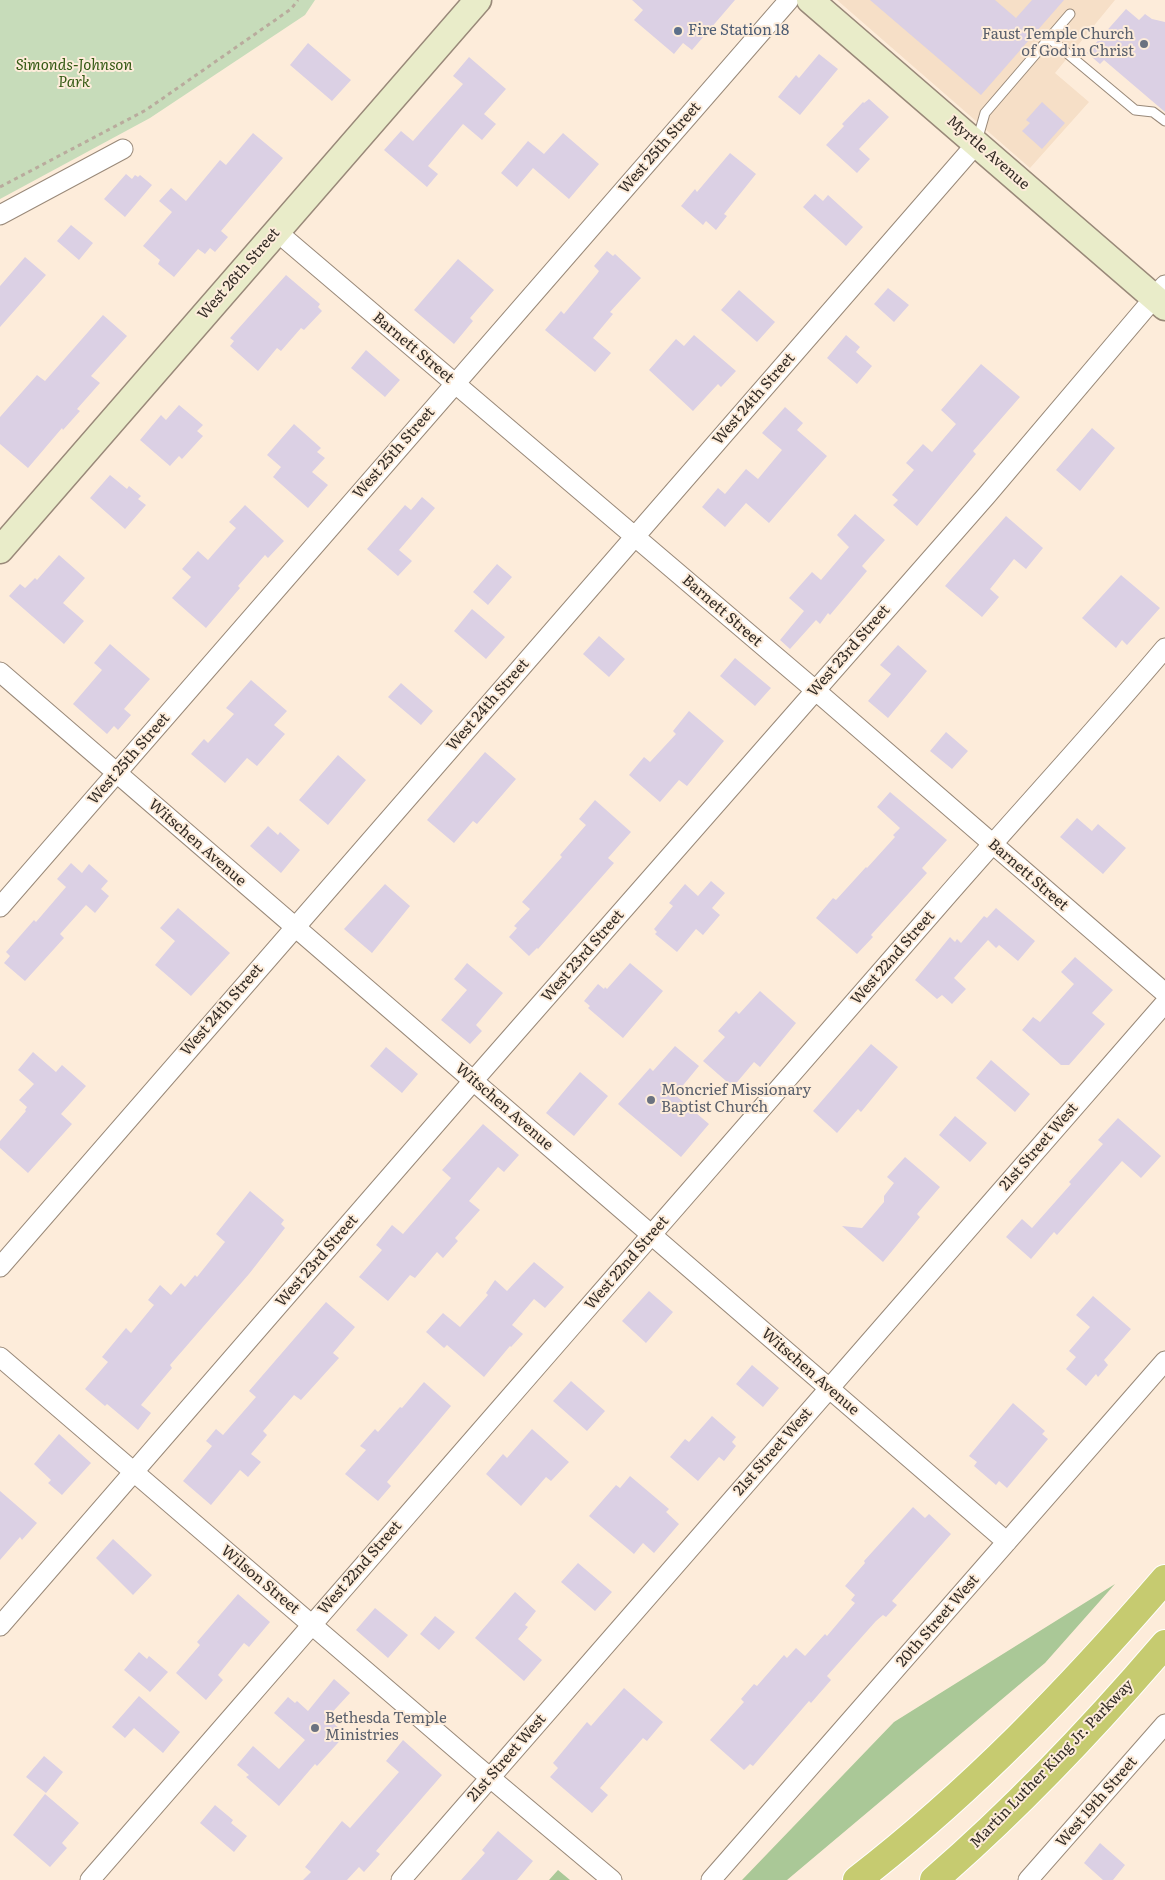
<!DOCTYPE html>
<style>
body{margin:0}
canvas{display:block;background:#fdecda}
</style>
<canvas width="1165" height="1880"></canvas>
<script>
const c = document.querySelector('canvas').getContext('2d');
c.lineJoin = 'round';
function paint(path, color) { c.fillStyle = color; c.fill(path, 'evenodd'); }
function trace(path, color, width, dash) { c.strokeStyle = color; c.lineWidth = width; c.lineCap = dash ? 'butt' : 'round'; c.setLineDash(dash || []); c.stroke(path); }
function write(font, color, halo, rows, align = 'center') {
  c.font = font + ' Literata,serif'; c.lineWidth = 4; c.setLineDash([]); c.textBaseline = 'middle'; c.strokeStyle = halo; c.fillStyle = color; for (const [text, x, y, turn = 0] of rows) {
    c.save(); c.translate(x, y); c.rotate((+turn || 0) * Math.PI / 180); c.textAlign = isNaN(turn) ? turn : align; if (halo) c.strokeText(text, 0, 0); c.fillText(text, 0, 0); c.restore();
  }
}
paint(new Path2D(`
 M837,0h278l-60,73 34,29 -59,66z`), '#f6dfc7');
paint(new Path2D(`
 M0,0h315l-10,15 -155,103 -150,81z`), '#c7dcba');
paint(new Path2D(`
 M1115,1584l-70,79 -258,217h-45l152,-158z
 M558,1870l12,10h-21z`), '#aac897');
paint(new Path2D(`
 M632,0h103l-43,50 -9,-7 -9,11 -40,-34 9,-10z
 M870,0h125l21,18 16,-18h32l-83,95z
 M1126,9l13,11 6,-6 7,5 13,3v90l-61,-52 -4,4 -13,-11z
 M308,43l43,37 -19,21 -42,-36z
 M819,54l19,15 -38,46 -22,-18 18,-22 3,3z
 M469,57l37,32 -22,25 12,10 -14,16 -19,-16 -35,42 10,8 -11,13 -43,-37 17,-19 12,10 12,-14 38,-43 -10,-8z
 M869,99l20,18 -30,32 11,10 -13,14 -31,-28 18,-19 -2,-2 21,-22 1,1z
 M1042,102l23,21 -23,26 -20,-18 8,-8 -4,-3z
 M253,133l30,25 -62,73 7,6 -13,15 -5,-4 -5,6 -7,-5 -24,28 -16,-13 2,-4 -17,-14 29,-34 -13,-11 12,-13 15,13 34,-41 6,5z
 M563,133l36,31 -30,35 -36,-31 -16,19 -16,-14 27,-32 16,13z
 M730,153l26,21 -32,40 3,2 -11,14 -10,-9 -3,4 -22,-19 14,-17 2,3z
 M126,174l6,5 3,-4 3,2 2,-2 12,10 -27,32 -21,-18z
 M815,194l8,7 5,-6 35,32 -17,19 -43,-39z
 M71,225l22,18 -14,17 -22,-19z
 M607,251l6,5 2,-2 26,24 -31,34 3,2 -20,24 18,15 -16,19 -50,-42 16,-19 3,3 33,-40 2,-3 -5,-5z
 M25,257l21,18 -46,52v-41z
 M458,259l36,31 -24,28 3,3 -19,23 -40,-34z
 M286,275l34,29 -2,3 4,4 -18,19 -3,-2 -20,23 -4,-3 -19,23 -28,-25 4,-5 -4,-3z
 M888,288l21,17 -15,17 -20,-18z
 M739,290l36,32 -18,20 -36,-32z
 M103,315l24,21 -36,40 9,7 -23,26 3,2 -17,19 -1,-2 -34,40 -28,-24v-27l37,-42 8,6z
 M694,335l42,36 -15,16 -3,-3 -25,27 -44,-41 27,-31 8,7z
 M846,335l14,12 -4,5 16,14 -15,18 -30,-26z
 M366,350l34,30 -15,17 -34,-29z
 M981,364l39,33 -47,54 3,3 -59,72 -24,-21 5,-5 -6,-5 22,-25 -8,-7 17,-19 9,8 24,-28 -15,-14z
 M179,405l24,20 -6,6 6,5 -21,23 -3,-3 -9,10 -30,-26 21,-25 5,5z
 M785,407l18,16 -6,7 30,26 -58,67 -23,-20 -21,24 -23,-20 16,-19 7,6 21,-25 12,10 24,-29 -20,-17z
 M294,424l27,24 -4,4 8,6 -13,14 16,13 -20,23 -35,-31 8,-10 -14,-12z
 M1092,428l23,20 -35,43 -24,-21z
 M110,475l17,14 2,-3 12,10 -3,3 8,6 -21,24 -35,-31z
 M422,497l13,11 -36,42 13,11 -14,15 -31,-27 38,-44 6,5z
 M245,505l39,36 -16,17 -3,-3 -27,31 2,2 -34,40 -34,-30 19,-21 -9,-8 16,-18 10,9 28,-32 -7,-6z
 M855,514l30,26 -23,26 5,5 -37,44 -2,-2 -8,11 -4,-4 -26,29 -10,-9 24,-29 -15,-13 23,-26 9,8 28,-33 -12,-12z
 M1006,516l37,32 -17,21 -12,-10 -24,30 9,8 -17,20 -37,-31z
 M59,555l26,23 -22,25 21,18 -20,23 -55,-48 11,-12 5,4 10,-10 2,2z
 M497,564l15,13 -24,28 -15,-13z
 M1121,575l39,33 -33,37 -5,-5 -6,8 -34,-30z
 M472,609l33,28 -19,22 -32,-28z
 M599,636l26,23 -16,18 -26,-23z
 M110,644l40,35 -26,30 7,6 -13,15 -4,-4 -7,8 -34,-30 29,-34 -8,-7z
 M898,645l29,26 -39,47 -20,-17 23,-27 -11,-9z
 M735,658l36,30 -16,18 -35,-30z
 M251,680l36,31 -13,14 11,9 -28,32 -10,-8 -22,25 -34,-29 13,-15 4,4 26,-29 -8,-6z
 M401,683l32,28 -12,14 -33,-28z
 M689,711l35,30 -37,45 -8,-6 -19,22 -31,-27 15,-18 6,5 26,-28 -3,-3z
 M946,732l22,19 -16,18 -22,-18z
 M485,752l31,27 -39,45 -4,-3 -19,22 -27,-23z
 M338,755l28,25 -38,45 -29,-25z
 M890,792l57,48 -25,28 5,5 -56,62 2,2 -16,17 -41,-36 17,-20 3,2 30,-33 1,1 28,-31 -2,-2 7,-7 -23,-21z
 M595,800l36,32 -23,26 6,5 -76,86 -1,-1 -8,8 -20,-19 8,-9 -3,-2 16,-17 -8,-7 40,-45 -2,-2 26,-30 -7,-6z
 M1077,818l15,13 6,-7 28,24 -23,26 -43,-37z
 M268,826l10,9 2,-3 20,18 -19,23 -31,-27z
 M71,863l11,10 7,-9 19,17 -7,8 8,7 -14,17 -9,-8 -26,29 4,4 -39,43 -21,-18 6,-7 -4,-4 28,-32 2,2 30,-35 -9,-8z
 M711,881l14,12 -13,15 8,7 -17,20 -7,-6 -19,23 -22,-18 2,-2 -3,-3 19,-23 -4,-3 16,-19 13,12z
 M385,884l25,22 -38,47 -28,-24z
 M178,908l52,45 -39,43 -36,-31 20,-24 -15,-13z
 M996,908l39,33 -17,20 -19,-16 -3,3 -8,-8 -34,38 12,11 -14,15 -10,-9 -5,4 -22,-19 35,-43 5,5 2,-3 4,4 23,-27 3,2z
 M1075,957l38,33 -21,23 13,11 -36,41h-8l-39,-35 11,-13 7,5 34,-38 -13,-12z
 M467,963l36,30 -27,32 6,6 -12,13 -29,-24 26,-30 -13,-11z
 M630,963l33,28 -40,47 -35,-30 2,-2 -6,-5 14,-17 6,5 1,-2 2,2z
 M760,991l36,32 -36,44 -6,-5 -21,25 -30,-26 22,-24 -7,-6 18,-20 3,3z
 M871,1044l27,23 -37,45 -3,-3 -21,24 -24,-22z
 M675,1046l24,20 -24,29 34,29 -28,33 -63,-53 32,-36 3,3z
 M386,1047l32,27 -16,19 -32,-27z
 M33,1052l23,20 6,-7 24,21 -25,28 11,10 -44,49 -28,-25v-7l26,-30 -1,-1 2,-3 -8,-7 15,-16 -16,-14z
 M991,1060l39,34 -15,18 -39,-34z
 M580,1072l28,24 -34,40 -28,-23z
 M955,1116l32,27 -17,19 -31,-27z
 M1118,1118l43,38 -20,22 -19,-17 -65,74 -3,-3 -23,27 -25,-22 16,-18 10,9 39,-44 -2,-2 34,-38 -5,-4z
 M483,1124l36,31 -15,17 -6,-5 -29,34 11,9 -25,28 3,3 -15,17 -6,-6 -22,26 -5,-3 -22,26 -29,-24 23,-27 -6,-5 16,-20 11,9 48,-56 -9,-8z
 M905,1157l35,30 -23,27 3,3 -37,45 -41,-36 20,2 22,-26v-6l10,-13 -7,-6z
 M250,1191l34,29 -3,4 4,4 -36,46 -79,91 2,3 -31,37 10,8 -13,17 -31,-26 -2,2 -20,-17 23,-27 -6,-5 24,-29 5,5 23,-28 -6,-5 12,-15 11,10 10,-12 4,4 10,-12 2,2 28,-35 -9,-8z
 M534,1262l30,25 -19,21 -11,-9 -22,26 11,9 -12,13 -1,-1 -26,31 -37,-32 -3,3 -18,-16 17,-19 17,14 28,-32 -2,-2 9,-13 12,11z
 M649,1291l24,21 -27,31 -24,-22z
 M1093,1296l38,33 -27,31 4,5 -10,12 -2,-3 -10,12 -20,-17 10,-12 -7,-6 21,-24 -14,-12z
 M326,1302l29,25 -22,26 6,5 -38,42 -7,-5 -31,36 4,4 -16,19 10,8 -13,15 -8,-7 -29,35 -28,-24 29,-35 -6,-5 10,-12 7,6 33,-38 -7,-6z
 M752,1365l27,23 -16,19 -27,-23z
 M571,1381l34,30 -18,20 -34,-30z
 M424,1382l27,24 -64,76 4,4 -13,15 -33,-27 21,-24 -6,-4 15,-17 3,3 22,-25 2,1z
 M1013,1403l32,28 -3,3 6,5 -41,49 -8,-7 -3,4 -22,-19 3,-4 -8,-6z
 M712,1416l24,21 -4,5 4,4 -12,15 -5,-4 -21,24 -28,-24 15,-18 4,3z
 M532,1429l37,33 -18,19 -5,-4 -25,29 -35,-32 17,-20 4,4z
 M59,1434l32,29 -29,32 -14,-12 3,-3 -17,-16z
 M630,1476l39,33 -3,3 13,12 -25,29 -11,-10 -9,11 -45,-38 27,-31 4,3z
 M0,1491l37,32 -15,17 -2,-3 -20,23z
 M913,1507l12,11 4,-4 22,20 -59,67 5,4 -11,12 -3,-2 -7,6 -49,55 4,4 -20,23 -2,-2 -56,65 -3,-2 -6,6 -34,-30 34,-38 -3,-3 13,-15 3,2 27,-31 3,3 9,-10 9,8 20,-22 2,2 28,-33 -4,-3 4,-5 -10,-9 20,-23 -1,-2z
 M113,1539l39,36 -19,20 -37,-37z
 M578,1563l34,29 -17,19 -34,-29z
 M515,1592l21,19 -11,14 3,2 -10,12 24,21 -18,21 -49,-43z
 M238,1594l32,28 -21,25 -5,-4 -26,32 5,5 -17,20 -30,-27 24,-28 -3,-3z
 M375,1608l33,27 -20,23 -32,-28z
 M435,1616l20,16 -16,18 -19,-16z
 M139,1652l8,7 2,-3 19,16 -18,20 -26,-22z
 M334,1679l16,14 -23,25 19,16 -29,32 -2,-2 -36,42 -33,-29 3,-2 -12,-10 16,-19 26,23 26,-29 -31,-27 14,-16 7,6 2,-2 11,10z
 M624,1688l39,34 -16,19 -4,-3 -43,50 8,7 -16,18 -42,-36 8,-9 -5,-5 34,-41 4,4z
 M139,1696l41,36 -17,21 -29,-25 -9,10 -13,-11z
 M403,1740l39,35 -66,76 4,3 -16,18 -5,-5 -12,13h-44l8,-8 -6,-5 37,-46 8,7 49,-56 -13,-11z
 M44,1756l19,16 -17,21 -20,-16z
 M45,1794l34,29 -17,20 5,5 -17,19 -37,-32z
 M215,1805l18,15 -2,3 16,13 -13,16 -34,-29z
 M498,1831l35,30 -16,19h-56l24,-27 -3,-3z
 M1100,1843l25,22 -12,15h-10l-19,-17z`), '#dbd0e4');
const service = new Path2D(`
 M1049,38l86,72 18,2 12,9
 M977,141l8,-28 85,-99`);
const minor = new Path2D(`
 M0,215l123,-66
 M276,231l539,459 350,303
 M0,672l1007,870
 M0,907l789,-907
 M0,1267l977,-1124
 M0,1357l475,408 137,115
 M0,1626l473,-545 514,-586 178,-210
 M90,1880c279,-324 562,-644 842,-967 77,-89 157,-175 233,-265
 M401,1880l764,-877
 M711,1880l454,-519
 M1028,1880l137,-156`);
const secondary = new Path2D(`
 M810,0l355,307
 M0,550l478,-550`);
const trunk = new Path2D(`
 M857,1880c114,-88 214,-192 308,-301
 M934,1880c83,-72 159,-152 231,-236`);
trace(service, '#998979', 11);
trace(minor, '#998979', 21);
trace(secondary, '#998979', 29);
trace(trunk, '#fff', 30);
trace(new Path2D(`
 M0,187l146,-77 145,-101 7,-9`), '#b9ab9d', 3, [4, 4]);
trace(service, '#fff', 9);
trace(minor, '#fff', 19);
trace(secondary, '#e9ecc9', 26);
trace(trunk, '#c6cb70', 28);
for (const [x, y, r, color] of [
 [678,31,5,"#5c6f8a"],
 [1144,44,5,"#6b7280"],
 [651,1100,5,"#6b7280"],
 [315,1728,5,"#6b7280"]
]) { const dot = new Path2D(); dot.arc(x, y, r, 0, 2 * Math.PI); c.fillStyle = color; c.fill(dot); trace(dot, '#fdecda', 2); }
write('15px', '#4e5e75', '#fdecda', [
 ["Fire Station 18",688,31]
], 'left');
write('15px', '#5b616d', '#fdecda', [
 ["Faust Temple Church",1134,35,"right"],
 ["of God in Christ",1134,52,"right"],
 ["Moncrief Missionary",661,1091],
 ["Baptist Church",661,1108],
 ["Bethesda Temple",325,1719],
 ["Ministries",325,1736]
], 'left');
write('italic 15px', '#345913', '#fdecda', [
 ["Simonds-Johnson",74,66],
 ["Park",74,83]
]);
write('15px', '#332c26', '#fdecda', [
 ["West 25th Street",660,148,-49],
 ["Myrtle Avenue",988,153,41],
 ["West 26th Street",239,274,-49],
 ["Barnett Street",413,348,40],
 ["West 24th Street",754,399,-49],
 ["West 25th Street",394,453,-49],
 ["Barnett Street",722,611,41],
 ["West 23rd Street",849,651,-49],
 ["West 24th Street",488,705,-49],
 ["West 25th Street",129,759,-49],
 ["Witschen Avenue",197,843,41],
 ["Barnett Street",1028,875,41],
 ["West 23rd Street",583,956,-49],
 ["West 22nd Street",893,958,-49],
 ["West 24th Street",222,1010,-49],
 ["Witschen Avenue",504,1107,41],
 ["21st Street West",1039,1147,-49],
 ["West 23rd Street",317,1261,-49],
 ["West 22nd Street",627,1263,-49],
 ["Witschen Avenue",810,1372,41],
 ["21st Street West",773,1452,-49],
 ["West 22nd Street",360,1568,-49],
 ["Wilson Street",260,1580,40],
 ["20th Street West",938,1621,-49],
 ["21st Street West",507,1758,-49],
 ["Martin Luther King Jr. Parkway",1052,1764,-46],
 ["West 19th Street",1097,1802,-49]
]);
</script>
